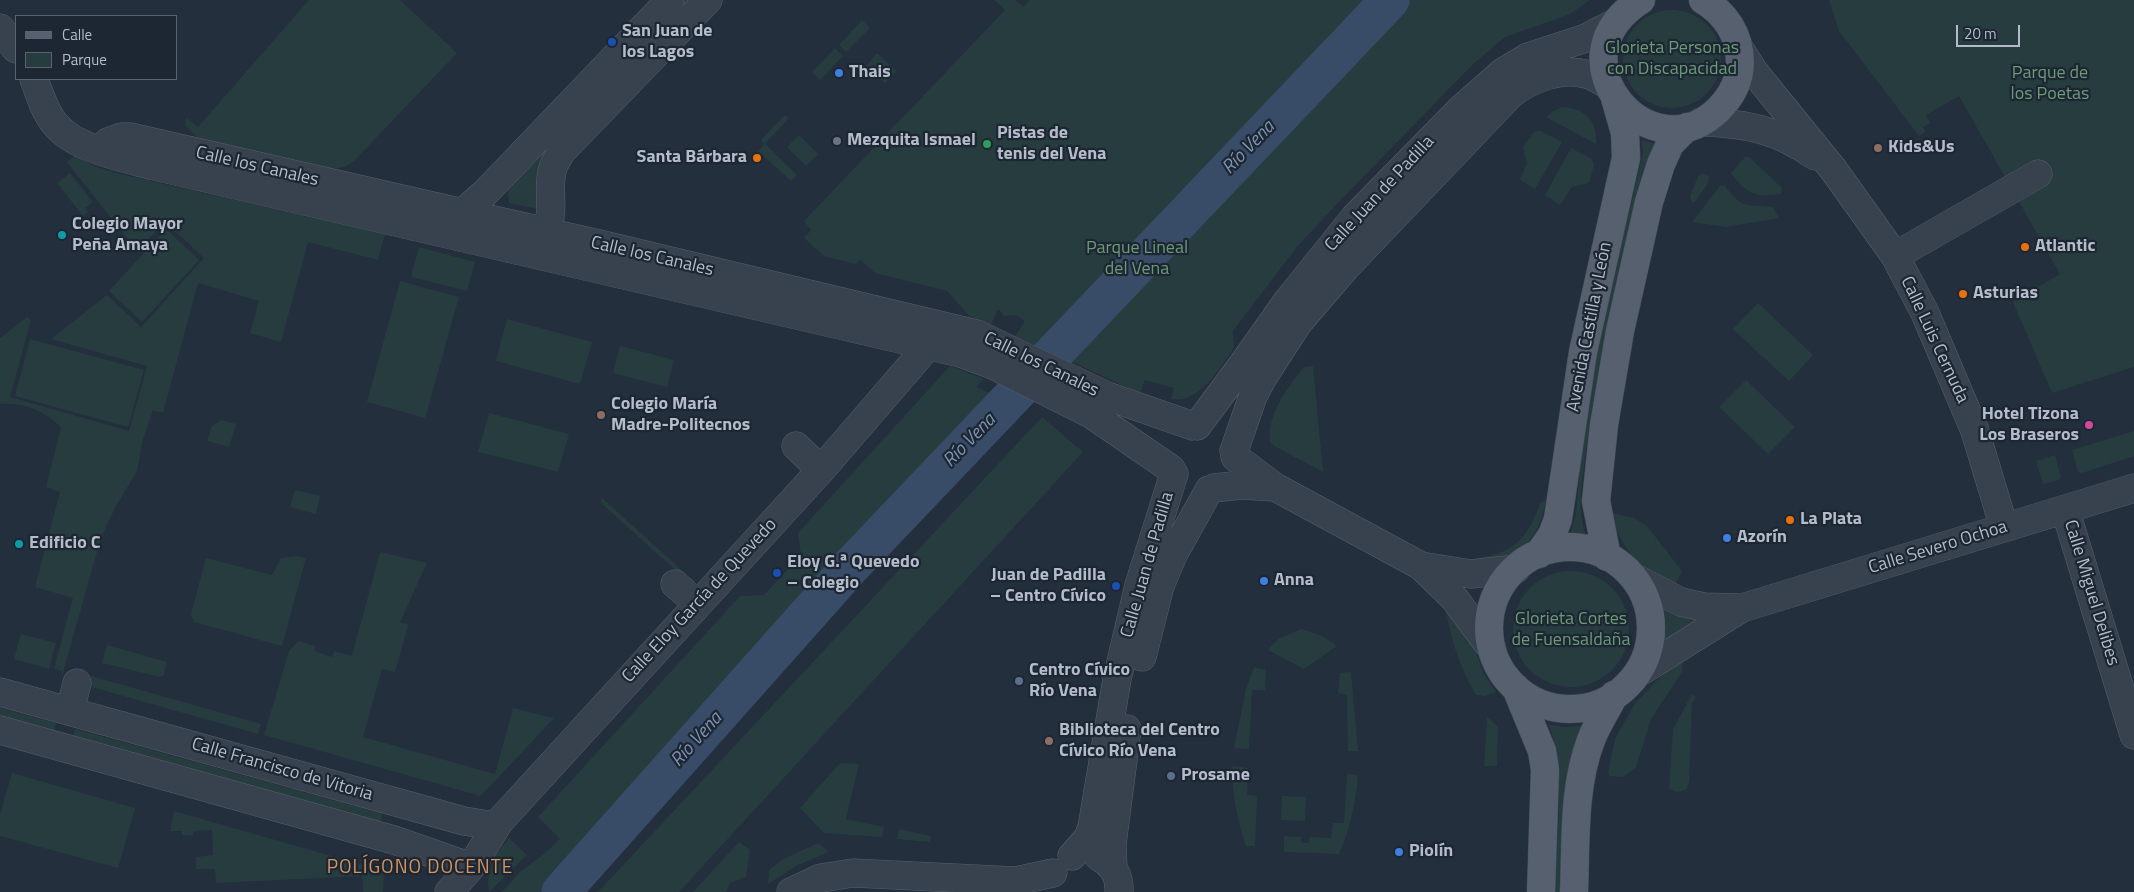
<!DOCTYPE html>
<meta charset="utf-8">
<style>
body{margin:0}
#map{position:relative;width:2134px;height:892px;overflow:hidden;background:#242f3e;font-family:"Titillium Web",sans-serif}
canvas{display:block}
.legend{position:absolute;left:15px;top:15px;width:162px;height:65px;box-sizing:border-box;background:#1d2633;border:1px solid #59626f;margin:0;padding:6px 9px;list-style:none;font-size:15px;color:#b4bcc9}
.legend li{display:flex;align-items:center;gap:10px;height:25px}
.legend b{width:25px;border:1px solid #59626f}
.scale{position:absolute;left:1956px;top:25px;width:64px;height:22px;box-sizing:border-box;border:2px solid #b4bcc9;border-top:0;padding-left:6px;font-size:15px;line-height:18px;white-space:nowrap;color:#b4bcc9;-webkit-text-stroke:4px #1d2633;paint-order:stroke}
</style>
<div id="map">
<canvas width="2134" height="892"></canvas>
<ul class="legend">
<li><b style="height:6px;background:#56606e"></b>Calle</li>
<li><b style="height:14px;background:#263c3f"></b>Parque</li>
</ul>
<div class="scale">20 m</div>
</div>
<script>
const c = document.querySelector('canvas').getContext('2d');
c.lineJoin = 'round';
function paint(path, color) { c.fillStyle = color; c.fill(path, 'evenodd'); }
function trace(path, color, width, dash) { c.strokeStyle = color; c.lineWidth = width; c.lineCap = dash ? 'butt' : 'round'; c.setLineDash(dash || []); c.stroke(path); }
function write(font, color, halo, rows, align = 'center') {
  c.font = font + ' "Titillium Web",sans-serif'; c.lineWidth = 4.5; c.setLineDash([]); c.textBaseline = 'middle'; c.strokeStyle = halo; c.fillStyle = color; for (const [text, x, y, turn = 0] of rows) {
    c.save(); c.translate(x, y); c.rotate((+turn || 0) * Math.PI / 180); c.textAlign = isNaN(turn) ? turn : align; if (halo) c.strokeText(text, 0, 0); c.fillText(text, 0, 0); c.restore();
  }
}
paint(new Path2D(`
 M309,0h91l57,53 -104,109 -9,5 -13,2 -123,-28 -11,-4 -12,-12 1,-7 12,9z
 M682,0h16l-141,147 -19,62 -29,-6 -1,-11 5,-13z
 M995,0h20l8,7 7,-7h560l-20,14 -65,23 -31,26 -139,143 -39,42 -63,83 1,17c-15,21 -33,55 -63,51l3,-11 -29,-8 -5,13 -125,-57 10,-15 -9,-6 -12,1 -6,-7 -7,16 -22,-9 -22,-25 -72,-18 -15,-13 -4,4 -32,-8 -20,-18 7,-8 -7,-9 201,-211z
 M1829,0h305v367l-82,26 -39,-91 47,-28 -101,-178 -33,19 4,8 -7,4 2,5 -6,4 -80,-105z
 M1623 59a49 49 0 1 1 98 0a49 49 0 1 1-98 0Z
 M862,20l8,8 -24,24 -7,-7z
 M835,48l8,8 -23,24 -8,-8z
 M877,53l20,18 -12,12 -19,-17z
 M1563,107c23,2 34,14 33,37l-50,-27 7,-6z
 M785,115l4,3 -24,26 32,31 -6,6 -33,-30 6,-7 -3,-4z
 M1539,130l23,12 -27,47 -15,-9 7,-17 -4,-16 10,-14z
 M799,135l19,19 -12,12 -19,-19z
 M1641,140l15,4c-14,21 -22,64 -28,91 -19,81 -37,164 -46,247 -2,19 -2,37 4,54l-16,-1 6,-21 6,-71 19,-113 42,-178z
 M1571,148l21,11 2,6 -5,18 -17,4 -12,18 -15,-10z
 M74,156l20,10 22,7 269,61 -7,26 -70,-18 -27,100 -31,-9 9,-32 -61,-18 -35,130 -10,-3 -10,29 -6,32 -21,35 -15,32 -40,141 1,-8 -8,-3 19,-70 -38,-11 25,-95 -14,-5 15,-60c-17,-16 -37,-25 -61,-23v-66l27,-21 4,3 -21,77 119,34 18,-65 -96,-27 56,-44 34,32 63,-69 -39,-36 -28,29 -70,-89z
 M1745,157h4l33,31 -1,6c-27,3 -34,0 -50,-21z
 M70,173l23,29 -8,6 3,4 -5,4 -26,-33z
 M1702,173l7,3 -1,7 -13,19h-3l-2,-5 8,-21z
 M1720,186h5c19,26 21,17 48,21l6,11 -53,9 -34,-5z
 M166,229l33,31 -57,62 -33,-31z
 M419,247l56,15 -8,29 -56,-14z
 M400,281l59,16 -34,121 -58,-16z
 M1758,303l55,52 -24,26 -56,-52z
 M507,319l85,23 -12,42 -84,-23z
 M30,339l114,31 -16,57 -113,-31z
 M620,346l54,14 -7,27 -54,-14z
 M950,366l34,13 -8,8 16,7 -240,261 -211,237h-39l19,-21 23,-17 16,-15 -22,-22 202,-221 24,-1 37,-40 -3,-22z
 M1313,366l10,106 -47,-25 -6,-5c-4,-27 18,-55 34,-75z
 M1746,380l49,47 -27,27 -49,-47z
 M489,413l80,21 -11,38 -80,-20z
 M1042,417l41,35 -404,440h-81z
 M221,420l15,4 -7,23 -22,-6 5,-15z
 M2134,431v25l-52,17 -4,-1 -6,-22z
 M2055,455l6,23 -2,2 -16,4 -7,-23z
 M295,490l25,6 -4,18 -26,-7z
 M602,498l83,75 -3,3 -81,-73z
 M1546,500c-4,24 -15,49 -40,57 -11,4 -24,3 -35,4 5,-4 15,-4 22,-6 27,-7 39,-27 47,-52z
 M1612,513l22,5 13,8 35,45 -9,19c-28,-17 -56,-44 -61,-77z
 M380,552l47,11 -27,59 8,3 -13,47 -13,-3 -19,68 132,37 18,-66 41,10 -73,78 -217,-61 25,-84 9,-10 17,5 -1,5 18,6 2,-6 18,5z
 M295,556l11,2 -24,88 -88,-24 -3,-8 15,-56 66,17 9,-17z
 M1513 629a58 58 0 1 1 116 0a58 58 0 1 1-116 0Z
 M1444,601l28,41 12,32 12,18 -11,4 -9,-1c-19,-33 -25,-57 -32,-94z
 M1663,605l55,11 -54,29 2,-21z
 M1301,629l21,7 15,10 -33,23 -36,-19 10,-11z
 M21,634l35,9 -7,26 -35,-10z
 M107,645l60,17 -3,13 -4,2 -58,-14z
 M1677,660l6,4 -1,8 -31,47 -15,48 -13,10 -14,-1 -1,-4 7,-33 20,-36z
 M1254,667l12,3 -1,20h-13l-3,59 -15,-1 12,-59z
 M1351,672l7,79h-10l-1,-56 -9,-2 2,-20z
 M91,676l170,48 -3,10 -170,-48z
 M1692,694l4,3 -4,6 -3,78 -2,7c-7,5 -12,5 -18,0l4,-59z
 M0,708l56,15 -2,9 -54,-15z
 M1487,717l11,10 -1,39h-13z
 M1549,725l16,2 18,-2c-24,44 -20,117 -22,167h-7c2,-48 12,-123 -5,-167z
 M75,729l305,84 2,2v3l-3,4 -306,-85z
 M840,763l19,1 -13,55 38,8 -2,10 -58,-4 -24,-25z
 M1232,766l16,2 -1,27 10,1 -2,50h-9c-10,-29 -13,-50 -14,-80z
 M12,773l123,35 -17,60 -118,-32v-21z
 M1347,774l11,1c-2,27 -8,54 -19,79l-55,-2v-16l17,1v6h8l1,-6 21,1 2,-15h11z
 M1282,796l24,1 -1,24 -24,-1z
 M174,811l210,60 -1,21h-20l-1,-16 -146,7 -1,-14h-19v-12l17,-2 -1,-25 -19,1v4h-11v-4h-12z
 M899,829l32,7 -1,6 -33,-3z
 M509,838l18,17 -38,37c-3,-26 4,-34 20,-54z
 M739,842l11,8 -4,27 -16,6 -4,9h-33z
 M818,843l11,9 -33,14 -28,18 1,-14 14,-11z`), '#263c3f');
trace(new Path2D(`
 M561,892l291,-327 538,-565`), '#394c67', 39);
const minor = new Path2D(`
 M0,28l16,21
 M1739,48l16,25 78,96 62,87 30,57 50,118 29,96
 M34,79c5,14 11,33 21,45 20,25 69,34 99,42l806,187 35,13 96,48 80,55
 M1701,122c45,1 77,8 114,34
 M104,152l4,-10 14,-5h8l473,108 374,89 130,62 86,30
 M462,213l23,-20 185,-193
 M533,244c30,-24 11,-48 20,-76 2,-7 6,-12 9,-17l146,-151
 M1895,256l143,-82
 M1197,426l46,-62 46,-65 66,-82 106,-108 42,-37 25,-15 58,-19 29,-15
 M796,446l25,24
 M1234,451l19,-55 10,-19 35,-54 48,-56 165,-173c20,-15 50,-27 75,-20 8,2 15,7 22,11
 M1235,457l40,30 146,79 33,32 38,51
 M1214,488l27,-3 34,2
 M2065,509l69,226
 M1421,566l50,8 45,-5
 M1633,577l48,25 23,5 38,1 392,-120
 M675,584l9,8
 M1142,657l18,-71 13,-31 36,-65
 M1638,673l104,-65
 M0,692l464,129 31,5
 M74,695l3,-12
 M0,730l394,110 77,27
 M1072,856l16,-18 4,-11 25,-148 22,-94 35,-111
 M1099,857c14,7 21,19 20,35
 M1113,869l-1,-25 15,-115
 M449,892l22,-25 28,-45 322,-352 100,-116 19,-19
 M791,892l30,-14 32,-5 163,8 37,-8`);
const major = new Path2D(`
 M1641,0c-94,60 10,175 77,110 13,-13 22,-30 22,-48 0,-27 -15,-49 -37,-62
 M1489 628a81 81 0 1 1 162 0a81 81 0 1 1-162 0Z
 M1539,554l13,-19 6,-16 25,-167 43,-194 -1,-25 -10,-35
 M1607,557l-11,-56 8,-76 16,-94 29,-129 12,-38 9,-20 17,-17
 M1516,688l26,63 3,19 -4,122
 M1574,892c2,-50 -1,-105 17,-152 6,-16 16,-30 23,-45`);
trace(minor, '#565f6c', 29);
trace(major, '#414a57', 29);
trace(minor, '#38414e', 28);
trace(major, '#56606e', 28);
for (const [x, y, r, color] of [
 [612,42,5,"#1a4fb4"],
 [839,73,5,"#3f7fe0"],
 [837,141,5,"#6b7280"],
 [987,144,5,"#2e9e5b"],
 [1878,148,5,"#8d6e63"],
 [757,158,5,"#e8710a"],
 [62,235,5,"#0f9aa8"],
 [2025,247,5,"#e8710a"],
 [1963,294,5,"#e8710a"],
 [601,415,5,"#8d6e63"],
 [2089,425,5,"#d1479c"],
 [1790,520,5,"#e8710a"],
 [1727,538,5,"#3f7fe0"],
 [19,544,5,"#0f9aa8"],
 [777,573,5,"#1a4fb4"],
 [1264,581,5,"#3f7fe0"],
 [1116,586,5,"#1a4fb4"],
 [1019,681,5,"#5c6f8a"],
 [1049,741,5,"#8d6e63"],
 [1171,776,5,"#5c6f8a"],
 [1399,852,5,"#3f7fe0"]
]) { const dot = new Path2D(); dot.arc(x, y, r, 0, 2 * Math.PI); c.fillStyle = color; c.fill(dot); trace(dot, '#1d2633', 2); }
write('bold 18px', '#b4bcc9', '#1d2633', [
 ["San Juan de",622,32],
 ["los Lagos",622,53],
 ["Thais",849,73],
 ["Pistas de",997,134],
 ["tenis del Vena",997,155],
 ["Mezquita Ismael",847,141],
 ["Kids&Us",1888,148],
 ["Santa Bárbara",747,158,"right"],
 ["Colegio Mayor",72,225],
 ["Peña Amaya",72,246],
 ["Atlantic",2035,247],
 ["Asturias",1973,294],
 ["Colegio María",611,405],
 ["Madre-Politecnos",611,426],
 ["Hotel Tizona",2079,415,"right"],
 ["Los Braseros",2079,436,"right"],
 ["La Plata",1800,520],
 ["Azorín",1737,538],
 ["Edificio C",29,544],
 ["Eloy G.ª Quevedo",787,563],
 ["– Colegio",787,584],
 ["Juan de Padilla",1106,576,"right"],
 ["– Centro Cívico",1106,597,"right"],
 ["Anna",1274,581],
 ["Centro Cívico",1029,671],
 ["Río Vena",1029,692],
 ["Biblioteca del Centro",1059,731],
 ["Cívico Río Vena",1059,752],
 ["Prosame",1181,776],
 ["Piolín",1409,852]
], 'left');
write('18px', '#6b9a76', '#1d2633', [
 ["Glorieta Personas",1672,49],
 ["con Discapacidad",1672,70],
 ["Parque de",2050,74],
 ["los Poetas",2050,95],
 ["Parque Lineal",1137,249],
 ["del Vena",1137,270],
 ["Glorieta Cortes",1571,620],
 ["de Fuensaldaña",1571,641]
]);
write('18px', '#b4bcc9', '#1d2633', [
 ["Calle los Canales",257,167,13],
 ["Calle Juan de Padilla",1380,194,-47],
 ["Calle los Canales",652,257,13],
 ["Avenida Castilla y León",1590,327,-79],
 ["Calle Luis Cernuda",1934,340,65],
 ["Calle los Canales",1041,365,26],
 ["Calle Severo Ochoa",1938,548,-17],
 ["Calle Juan de Padilla",1148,565,-74],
 ["Calle Miguel Delibes",2091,593,73],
 ["Calle Eloy García de Quevedo",700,601,-47],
 ["Calle Francisco de Vitoria",282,770,16]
]);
write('italic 19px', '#7c92b1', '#1d2633', [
 ["Río Vena",1249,148,-46],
 ["Río Vena",970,441,-46],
 ["Río Vena",697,740,-48]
]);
c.letterSpacing = '1px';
write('19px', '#d59563', '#1d2633', [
 ["POLÍGONO DOCENTE",420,868]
]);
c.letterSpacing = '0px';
</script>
